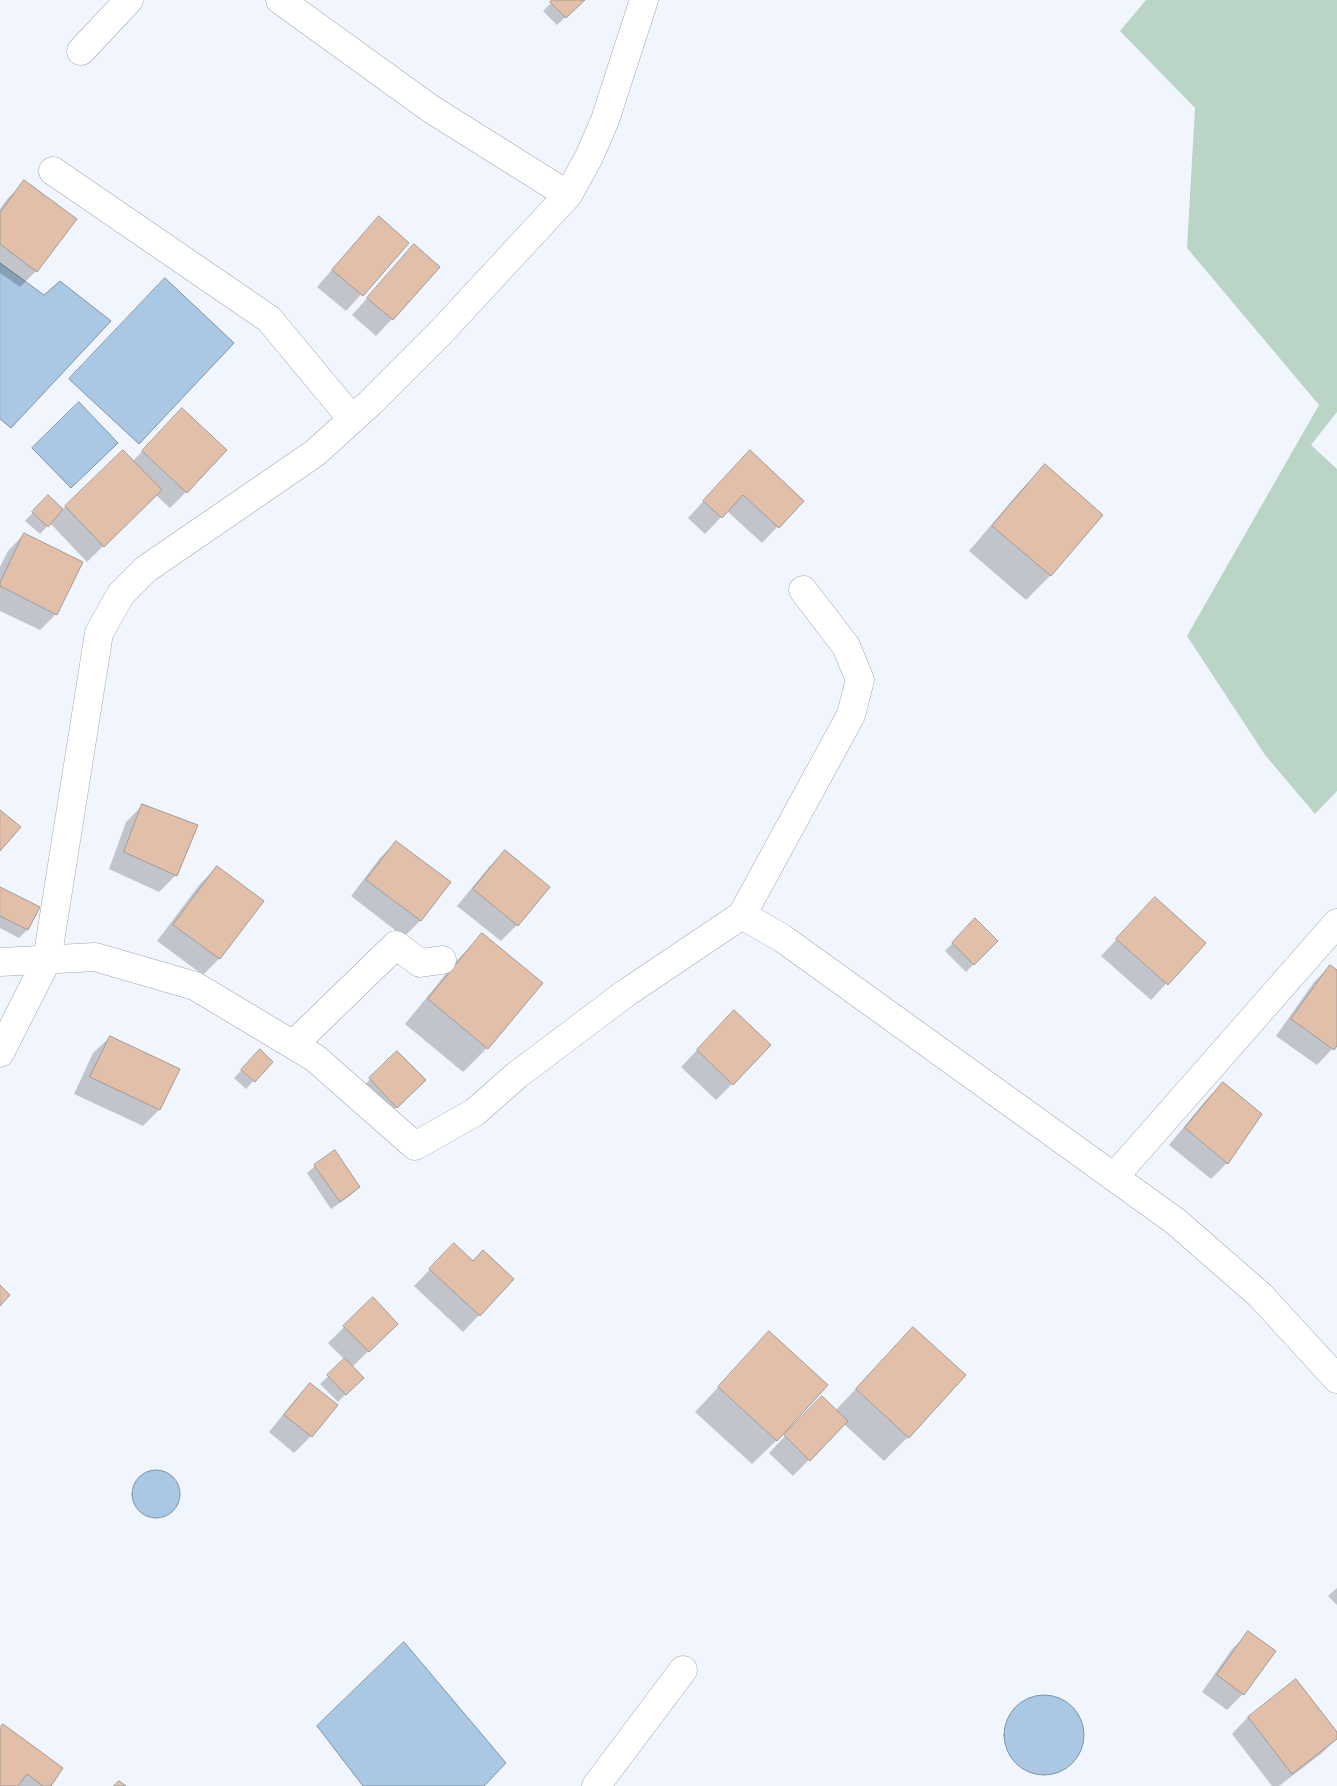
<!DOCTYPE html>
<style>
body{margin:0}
canvas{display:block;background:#f1f6fe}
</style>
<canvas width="1337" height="1786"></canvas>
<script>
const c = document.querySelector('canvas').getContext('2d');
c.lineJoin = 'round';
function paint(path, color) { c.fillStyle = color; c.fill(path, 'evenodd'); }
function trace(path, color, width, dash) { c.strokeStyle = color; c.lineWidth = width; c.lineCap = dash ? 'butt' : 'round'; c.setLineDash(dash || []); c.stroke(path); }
paint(new Path2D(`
 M1146,0h191v412l-26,33 26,24v322l-22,23 -50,-59 -78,-119 132,-231 -132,-157 8,-140 -75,-77z`), '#bad5c6');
const water = new Path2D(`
 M0,263l44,32 16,-14 51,40 -100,107 -11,-9z
 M165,278l69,65 -95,101 -70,-65z
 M79,402l39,41 -47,45 -39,-40z
 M132 1494a24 24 0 1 1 48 0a24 24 0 1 1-48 0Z
 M404,1642l102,121 -22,23h-121l-46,-60z
 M1004 1735a40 40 0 1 1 80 0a40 40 0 1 1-80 0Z`);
paint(water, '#aac8e3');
trace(water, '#7d93a7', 1);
paint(new Path2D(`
 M554,0h29l-26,25 -14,-14z
 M25,182l11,89 -16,16 -20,-14v-64l8,-11z
 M363,234l45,9 -62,68 -29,-24z
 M414,246l-22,73 -16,17 -24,-21z
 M166,426l20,66 -16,16 -14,-13 -69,67 -37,-39 -10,11 -15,-13 23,-24 14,13 61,-59 10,10z
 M1045,466l57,49 -52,61 -24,24 -57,-49 52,-61z
 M734,468l68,33 -40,42 -35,-32 -22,23 -17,-16z
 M24,534l32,80 -16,16 -40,-19v-44l8,-16z
 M142,806l55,20 -21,49 -17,17 -50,-23 17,-47z
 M396,842l54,40 -30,39 -16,16 -53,-41 29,-38z
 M505,851l12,74 -16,16 -44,-35 32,-39z
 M217,867l45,34 -43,58 -16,16 -46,-34 43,-57z
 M0,888l38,19 -11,23 -8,8 -19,-10z
 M1155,898l49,45 -53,57 -50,-44z
 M975,920l22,21 -31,31 -21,-21z
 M482,935l5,113 -24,24 -58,-48 53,-65z
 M1330,966l7,5v73l-20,21 -41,-29 38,-54z
 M718,1028l14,56 -16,16 -35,-33z
 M110,1037l68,32 -19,41 -16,16 -69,-32 19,-41z
 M397,1053l11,43 -28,27 -27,-27z
 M252,1059l19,3 -25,27 -12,-11z
 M1223,1083l4,80 -16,16 -42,-34 37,-45z
 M315,1166l44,21 -8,8 -20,14 -24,-36z
 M438,1261l75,18 -50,53 -49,-46z
 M344,1327l36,13 -28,27 10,11 -24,24 -18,-18 25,-24 -17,-17z
 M913,1328l-5,109 -24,24 -40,-37 -51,52 -24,-23 37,-39 29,-3z
 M769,1333l8,107 -25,24 -57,-52z
 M310,1384l26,21 -25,31 -17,17 -25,-21 25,-31z
 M1337,1588v17l-9,-9z
 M1249,1633l-6,61 -16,16 -25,-18 30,-43z
 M1248,1717l89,17v4l-15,15 -43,33h-7l-40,-52z
 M0,1728l49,58h-49z`), '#0003');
const building = new Path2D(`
 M553,0h32l-19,18 -16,-16z
 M24,180l53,39 -40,53 -37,-28v-31z
 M379,216l30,27 -46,53 -31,-26z
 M414,244l26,23 -47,53 -26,-22z
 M182,408l45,42 -40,43 -45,-42z
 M123,450l39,40 -58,57 -39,-41z
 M750,450l54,51 -25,27 -36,-33 -21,23 -19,-17z
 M1045,464l58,51 -52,61 -59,-50z
 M48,495l15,14 -15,18 -16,-15z
 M24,533l59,29 -26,53 -57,-29v-3z
 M142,804l56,21 -21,51 -53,-24z
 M0,810l21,17 -21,24z
 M396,841l55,41 -30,39 -55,-41z
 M505,850l45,37 -32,39 -45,-37z
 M217,866l47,35 -44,58 -47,-34z
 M0,887l40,20 -12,23 -28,-14z
 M1155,897l51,46 -38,42 -52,-46z
 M975,918l23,23 -24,24 -22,-22z
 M482,933l61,50 -55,66 -60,-50z
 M1330,965l7,5v76l-3,4 -43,-31z
 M734,1010l37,35 -38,40 -36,-35z
 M110,1036l70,33 -20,41 -70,-33z
 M260,1049l13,13 -18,20 -14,-12z
 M397,1051l29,29 -29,28 -28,-30z
 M1223,1082l39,32 -34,50 -43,-36z
 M335,1150l25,37 -20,15 -26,-37z
 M454,1243l19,18 10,-11 31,29 -34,37 -51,-47z
 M0,1285l10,10 -10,11z
 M373,1297l25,27 -29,28 -26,-26z
 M913,1327l53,48 -57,63 -53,-49z
 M769,1331l59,54 -51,56 -59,-54z
 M345,1358l19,20 -18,17 -19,-20z
 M310,1383l28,22 -26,32 -28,-22z
 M822,1396l26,25 -38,40 -26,-26z
 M1248,1631l28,20 -32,44 -27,-20z
 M1296,1679l41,53v7l-45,35 -44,-57z
 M3,1724l60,44 -12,18h-8l-16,-12 -9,12h-18v-58z
 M119,1781l7,5h-12z`);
paint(building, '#e1bfa8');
trace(building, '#a49a94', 1);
const minor = new Path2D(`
 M280,0l151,109 137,86
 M81,51l48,-51
 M53,171l216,148 83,100
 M742,915l109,-200 9,-35 -14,-34 -43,-56
 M294,1044l102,-99 24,18 22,-3
 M0,1053l47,-93 52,-327 22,-39 25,-25 169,-116 55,-50 71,-71 127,-137 21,-38 16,-37 39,-120
 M1114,1177l223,-254
 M596,1786l87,-116`);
const tertiary = new Path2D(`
 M0,962l95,-5 100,29 120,72 100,88 60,-34 42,-37 109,-82 116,-78 40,23 393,283 85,74 77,84`);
trace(minor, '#a1a7b0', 29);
trace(tertiary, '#a1a7b0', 29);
trace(minor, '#fff', 28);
trace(tertiary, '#fff', 28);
</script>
